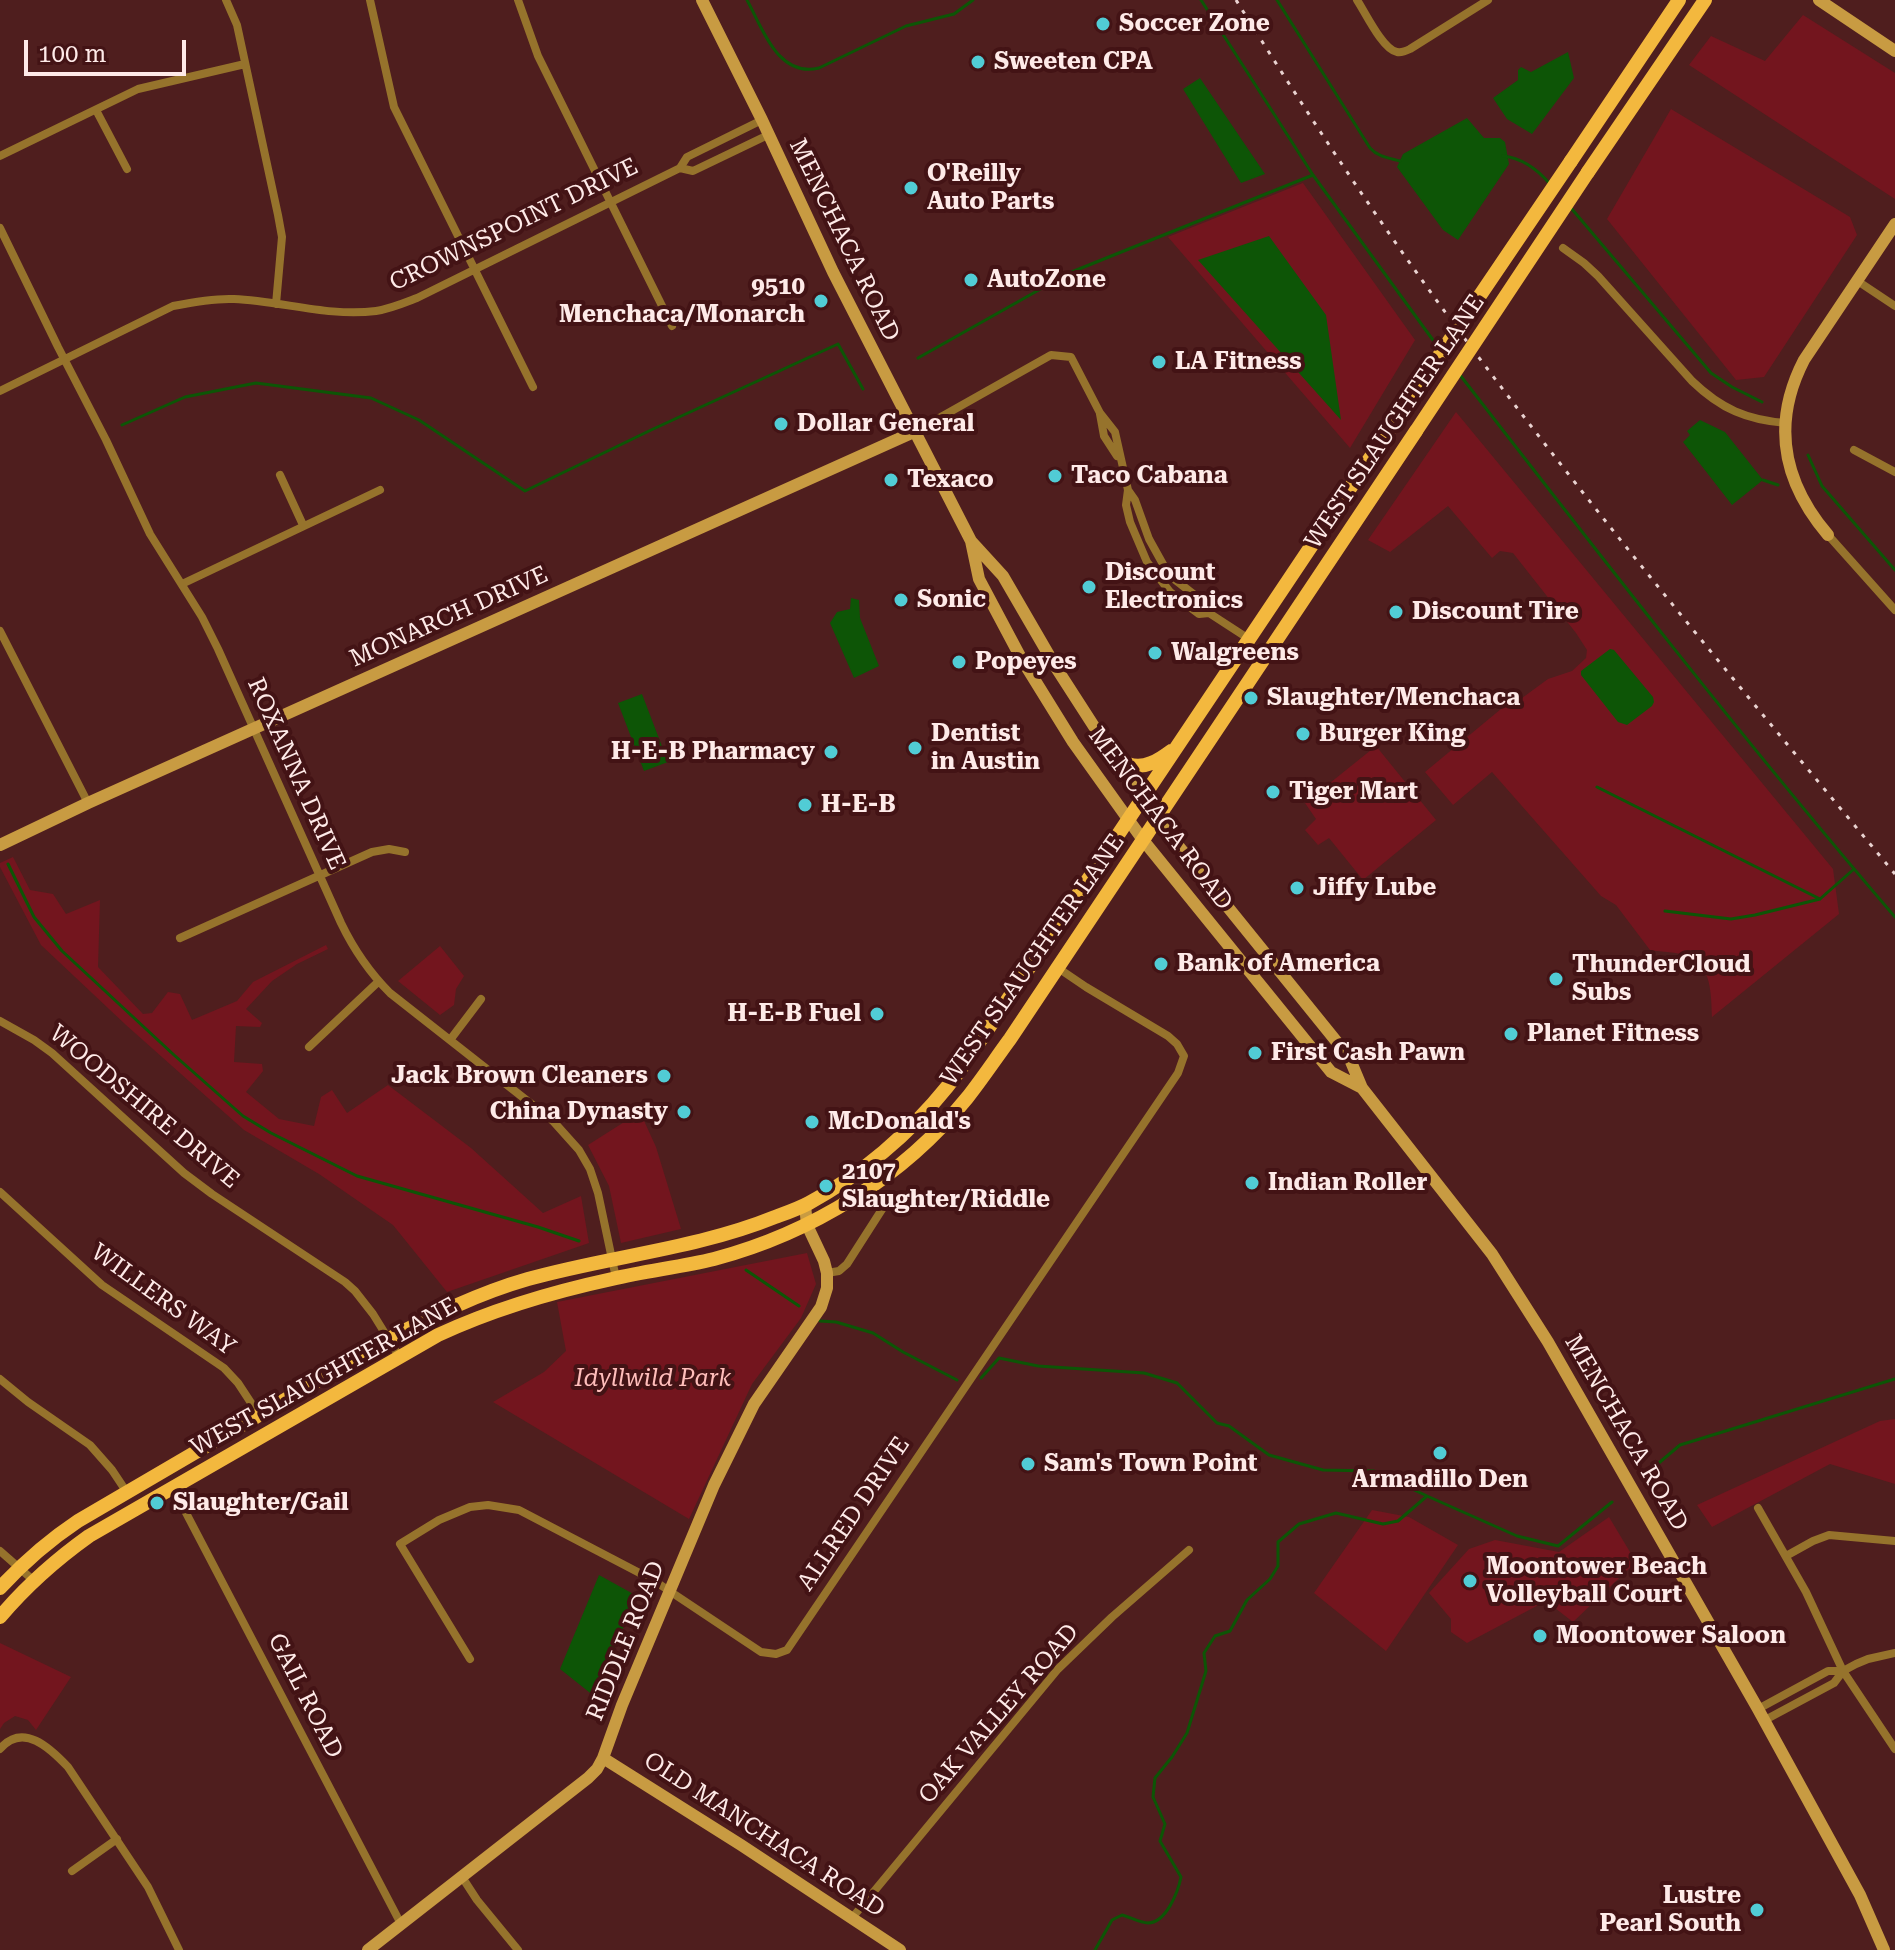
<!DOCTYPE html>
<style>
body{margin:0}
#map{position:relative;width:1895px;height:1950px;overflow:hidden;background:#4f1e1e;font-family:"Roboto Serif",serif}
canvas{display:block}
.scale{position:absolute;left:24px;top:40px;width:162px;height:36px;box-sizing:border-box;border:4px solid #feeae8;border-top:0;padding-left:10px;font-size:24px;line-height:28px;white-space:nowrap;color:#feeae8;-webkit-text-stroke:6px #431315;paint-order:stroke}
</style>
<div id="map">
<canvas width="1895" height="1950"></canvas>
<div class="scale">100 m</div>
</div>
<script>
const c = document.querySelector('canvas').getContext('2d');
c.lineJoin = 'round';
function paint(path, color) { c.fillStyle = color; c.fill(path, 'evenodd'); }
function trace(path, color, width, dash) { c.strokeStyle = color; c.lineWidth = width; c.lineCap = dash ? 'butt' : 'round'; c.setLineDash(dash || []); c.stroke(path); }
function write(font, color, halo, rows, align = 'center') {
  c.font = font + ' "Roboto Serif",serif'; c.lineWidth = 8; c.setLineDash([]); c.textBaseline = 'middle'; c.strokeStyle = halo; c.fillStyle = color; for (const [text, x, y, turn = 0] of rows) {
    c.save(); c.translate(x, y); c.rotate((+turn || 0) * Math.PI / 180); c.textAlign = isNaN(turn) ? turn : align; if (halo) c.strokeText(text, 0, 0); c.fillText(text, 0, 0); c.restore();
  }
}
paint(new Path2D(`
 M1803,15l92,58v126l-206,-134 22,-29 54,25z
 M1671,109l179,108 7,18 -93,142 -28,3 -129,-161z
 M1303,183l112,157 -65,108 -182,-211z
 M1456,412l377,457 6,45 -127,103c-1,-22 0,-52 -24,-61 -11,-4 -26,-4 -38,-6l-34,-45 -15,-9 -109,-124 -39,33 -28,-33 88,-73 5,2 30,-22 24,-8 14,-13 1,-8 -11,-17 -63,-80 -13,-2 -8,7 -44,-52 -58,46 -22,-12z
 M1376,746l60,74 -73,60 -34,-42 -11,7 -13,-15 11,-11 -11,-16z
 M13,857l17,33 23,4 13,20 34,-14 -2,67 45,47 9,-1 16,-21 12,2 12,26 45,-19 16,-19 73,-37 2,4 -31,15 -25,17 -26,28 16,14 -2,4 -24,-1 -2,36 28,2 1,7 -17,21 33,27 35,7 7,-29 11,-7 15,23 41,-28 83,63 72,65 38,-17 8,47 -142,49 -54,-67 -74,-51 -75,-44 -118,-105 -85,-80 -41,-78v-4z
 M440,946l24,30 -8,13 -2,16 -14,10 -42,-34z
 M640,1112l16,35 25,82 -60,14 -12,-57 -21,-41z
 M807,1253l9,31 -15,34 -49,66 -63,135 -196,-117 51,-30 22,-21 -9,-49z
 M1895,1419v65l-65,-20 -118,63 -15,-22 183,-84z
 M1372,1510l37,7 49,28 -72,106 -72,-58z
 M1609,1517l27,45 -63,60 -27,-21 -79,42 -16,-11v-13l-22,-26 40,-44 26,-9 64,12z
 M0,1643l71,34 -35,53 -8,-10 -13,-4 -11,7 -4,6z`), '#73151e');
paint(new Path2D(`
 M1568,52l6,26 -42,56 -25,-15 -14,-21 25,-18v-10l3,-3 10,5z
 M1200,78l65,96 -24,9 -58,-94z
 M1467,118l17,20h16l5,4 4,22 -51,76 -15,-10 -46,-63 6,-13z
 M1269,236l57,79 15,105 -143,-160z
 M1700,420l25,12 38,48 -31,25 -49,-63 7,-7 -3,-4z
 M851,598l8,2 1,18 19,48 -25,12 -24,-55 7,-11 13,-3z
 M1610,649l4,1 39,47 1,5 -2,4 -25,19 -9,-3 -37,-47v-4z
 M642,694l26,68 -24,9 -26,-68z
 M599,1575l38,21 -43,100 -34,-27z`), '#0d5506');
trace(new Path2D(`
 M747,0c16,29 31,78 72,68l87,-42 48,-12 19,-14
 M1201,0l112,175 125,172
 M1277,0l93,148c8,9 19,10 30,13
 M1503,156c19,2 35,14 47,28
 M1571,208l140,165 21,14 30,15
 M918,358l151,-85 244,-98
 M1460,375c142,183 284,366 435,542
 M122,425l63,-28 71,-14 115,15 48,22 106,71 126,-61 187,-86 25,45
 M1808,455l14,31 73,84
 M1763,480l15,5
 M1597,787l223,112
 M8,864l26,53 28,34 112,104 69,61 28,17 86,43 181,51 41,14
 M1665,911l66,8 24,-4 65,-16 34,-30
 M746,1270l53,36
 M820,1321l16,1 37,11 30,19 54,28
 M981,1378l18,-20 39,8 106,7 33,10 40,40 12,3 40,29 54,15 51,1 53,25
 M1654,1467l26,-22 215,-66
 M1095,1950l17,-30 10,-5c8,2 18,8 26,8 18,0 30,-31 33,-46l-21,-36 5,-17 -12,-27 2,-19 17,-21 15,-24 19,-62 -2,-18 11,-17 15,-5 17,-31 23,-21 8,-13v-24l21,-18 37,-11 47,11 15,-3 29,-25 90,40 41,10 54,-44`), '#0d5506', 3);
trace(new Path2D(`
 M226,0l11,25 41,190 4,22 -6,67
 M370,0l24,107 139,280
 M518,0l20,56 134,270
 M1357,0c8,12 26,50 40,52 5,1 9,-1 13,-3l78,-49
 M96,110l31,59
 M0,156l138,-67 107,-25
 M680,168l13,3 75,-36
 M0,228l58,119 48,93 44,94 52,83 16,32 123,274c13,27 28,49 49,70l163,128 26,29 11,19 8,24 18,85
 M1563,248l21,15 14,13 94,105c29,28 55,39 94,42
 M1856,280l39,26
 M0,391l173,-85c20,-4 41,-8 61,-7 48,2 94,18 142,12 14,-2 28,-8 41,-13l263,-130 7,-11 75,-37
 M1100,414l4,22 13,20
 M916,431l135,-76 20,2 29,56 15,19 13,58 -2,15 4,17 17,40 23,30 29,22 10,-1
 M1854,450l41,22
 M280,475l23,50
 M1128,490l7,10 14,39 20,36 37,29 3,9 40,26
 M1828,535l67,75
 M182,584l198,-94
 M0,631l88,172
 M180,938l192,-86 17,-3 16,3
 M0,1021l34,19 18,13 132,120 28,21 133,88 10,9 18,23 26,42
 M450,1040l31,-41
 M309,1047l69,-65
 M0,1192l102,93 122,83 14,15 21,32
 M827,1273l12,-2 8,-7 41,-64
 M0,1379l28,23 62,43 22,25 14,21
 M173,1488l228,436
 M1758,1508l48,84 37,79 52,78
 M0,1551l33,29
 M1786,1556l27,-15 16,-6 66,6
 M470,1659l-70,-115 39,-24 31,-13 18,-2 31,5 134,70 108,72 15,2 11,-4 391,-577 6,-17 -7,-12 -9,-8 -82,-49 -28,-19
 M1758,1709l70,-38h15
 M1765,1720l69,-37 9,-12 13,-7 12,-5 27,-6
 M0,1749c23,-27 50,-1 68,18l80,120 31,63
 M72,1871l45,-32
 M462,1877l15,23 41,50
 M852,1918l206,-249 54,-52 77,-67`), '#96732c', 8);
trace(new Path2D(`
 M702,0l60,120 71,152 138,269 32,35 54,93 85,132 207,256 13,31 130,166 56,88 210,367 102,186 24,55
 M1819,0l76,51
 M1828,535c-45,-53 -57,-111 -24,-175l91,-136
 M971,541l8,38 42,79 52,84 70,98 188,232 31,16
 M0,845l88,-42 828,-372
 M603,1758l138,87 159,105
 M368,1950l220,-172 9,-9 6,-11 19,-53 92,-220 40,-81 67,-97 6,-19v-15l-3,-12 -17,-36 -2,-20`), '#c89b42', 12);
trace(new Path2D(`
 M1571,161l108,-161
 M1588,172l117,-172
 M1108,748c5,4 13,14 20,16 16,6 31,-4 43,-13
 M0,1588c24,-26 48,-47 78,-67l311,-182c45,-24 90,-46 139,-60 82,-23 168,-30 247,-62 11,-4 23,-8 34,-14 52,-28 101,-70 138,-116 14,-17 26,-36 39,-55l411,-614
 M0,1617c27,-32 54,-56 89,-81l349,-201c56,-26 114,-43 174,-56 34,-8 69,-12 102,-20 98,-26 189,-82 253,-161 15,-19 29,-40 43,-59l406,-608`), '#f3b83e', 14);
trace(new Path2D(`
 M1236,0c75,120 153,238 238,351 134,179 278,351 421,523`), '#e9d2d0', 3, [4, 8]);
trace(new Path2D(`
 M1397,418l174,-257
 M1416,431l172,-259`), '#f3b83e', 14);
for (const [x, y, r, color] of [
 [1103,24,8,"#51ccd5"],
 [978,62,8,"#51ccd5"],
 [911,188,8,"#51ccd5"],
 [971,280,8,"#51ccd5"],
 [821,301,8,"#51ccd5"],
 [1159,362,8,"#51ccd5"],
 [781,424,8,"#51ccd5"],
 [1055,476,8,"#51ccd5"],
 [891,480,8,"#51ccd5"],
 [1089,587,8,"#51ccd5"],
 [901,600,8,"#51ccd5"],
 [1396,612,8,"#51ccd5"],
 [1155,653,8,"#51ccd5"],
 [959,662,8,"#51ccd5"],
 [1251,698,8,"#51ccd5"],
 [1303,734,8,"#51ccd5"],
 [915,748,8,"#51ccd5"],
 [831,752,8,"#51ccd5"],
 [1273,792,8,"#51ccd5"],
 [805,805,8,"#51ccd5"],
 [1297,888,8,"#51ccd5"],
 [1161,964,8,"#51ccd5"],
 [1556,979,8,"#51ccd5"],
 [877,1014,8,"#51ccd5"],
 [1511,1034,8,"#51ccd5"],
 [1255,1053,8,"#51ccd5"],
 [664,1076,8,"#51ccd5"],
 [684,1112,8,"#51ccd5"],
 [812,1122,8,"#51ccd5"],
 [1252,1183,8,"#51ccd5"],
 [826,1186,8,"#51ccd5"],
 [1440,1453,8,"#51ccd5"],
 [1028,1464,8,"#51ccd5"],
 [157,1503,8,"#51ccd5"],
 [1470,1581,8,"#51ccd5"],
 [1540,1636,8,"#51ccd5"],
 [1757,1910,8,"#51ccd5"]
]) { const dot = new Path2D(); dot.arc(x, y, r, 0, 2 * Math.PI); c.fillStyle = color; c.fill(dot); trace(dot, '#431315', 3); }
write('bold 24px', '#feeae8', '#431315', [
 ["Soccer Zone",1119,24],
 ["Sweeten CPA",994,62],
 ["O'Reilly",927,174],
 ["Auto Parts",927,202],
 ["AutoZone",987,280],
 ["9510",805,287,"right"],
 ["Menchaca/Monarch",805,315,"right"],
 ["LA Fitness",1175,362],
 ["Dollar General",797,424],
 ["Taco Cabana",1071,476],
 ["Texaco",907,480],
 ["Discount",1105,573],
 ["Electronics",1105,601],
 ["Sonic",917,600],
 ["Discount Tire",1412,612],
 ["Walgreens",1171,653],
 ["Popeyes",975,662],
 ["Slaughter/Menchaca",1267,698],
 ["Dentist",931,734],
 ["in Austin",931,762],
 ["Burger King",1319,734],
 ["H-E-B Pharmacy",815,752,"right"],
 ["Tiger Mart",1289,792],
 ["H-E-B",821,805],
 ["Jiffy Lube",1313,888],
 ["Bank of America",1177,964],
 ["ThunderCloud",1572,965],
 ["Subs",1572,993],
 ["H-E-B Fuel",861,1014,"right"],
 ["Planet Fitness",1527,1034],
 ["First Cash Pawn",1271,1053],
 ["Jack Brown Cleaners",648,1076,"right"],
 ["China Dynasty",668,1112,"right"],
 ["McDonald's",828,1122],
 ["2107",842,1172],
 ["Slaughter/Riddle",842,1200],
 ["Indian Roller",1268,1183],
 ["Sam's Town Point",1044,1464],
 ["Armadillo Den",1440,1480,"center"],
 ["Slaughter/Gail",173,1503],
 ["Moontower Beach",1486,1567],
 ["Volleyball Court",1486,1595],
 ["Moontower Saloon",1556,1636],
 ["Lustre",1741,1896,"right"],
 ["Pearl South",1741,1924,"right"]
], 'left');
write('24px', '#feeae8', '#431315', [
 ["CROWNSPOINT DRIVE",514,225,-26],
 ["MENCHACA ROAD",844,240,64],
 ["WEST SLAUGHTER LANE",1395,422,-56],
 ["MONARCH DRIVE",449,617,-24],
 ["ROXANNA DRIVE",296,774,66],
 ["MENCHACA ROAD",1160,819,53],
 ["WEST SLAUGHTER LANE",1033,960,-55],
 ["WOODSHIRE DRIVE",144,1107,40],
 ["WILLERS WAY",163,1300,36],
 ["WEST SLAUGHTER LANE",324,1377,-29],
 ["MENCHACA ROAD",1626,1433,60],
 ["ALLRED DRIVE",854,1514,-56],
 ["RIDDLE ROAD",626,1641,-68],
 ["GAIL ROAD",305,1696,63],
 ["OAK VALLEY ROAD",999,1714,-49],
 ["OLD MANCHACA ROAD",764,1835,33]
]);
write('italic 24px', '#ffbebb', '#431315', [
 ["Idyllwild Park",653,1379]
]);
</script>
